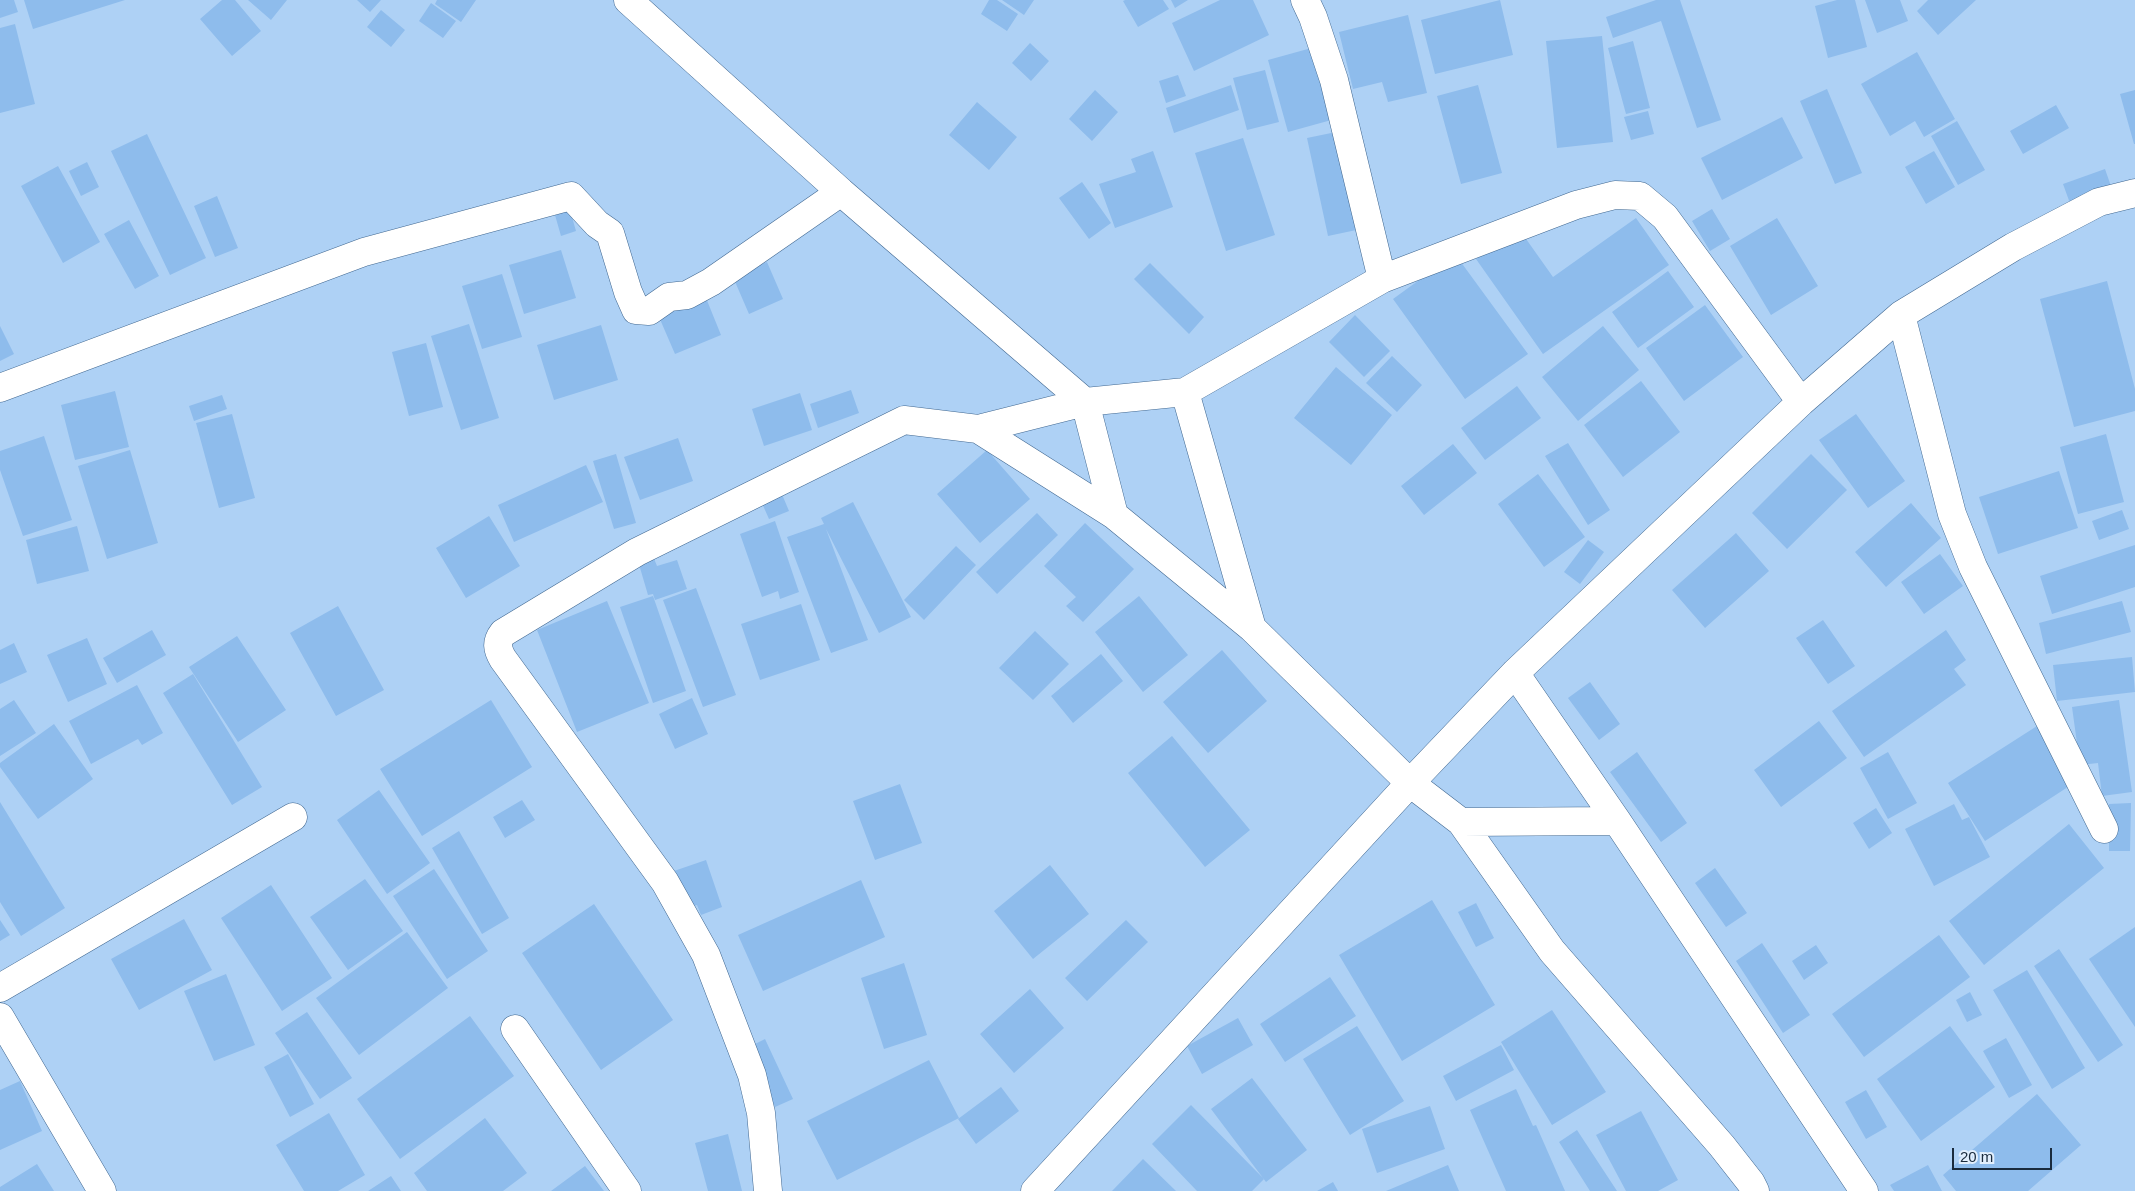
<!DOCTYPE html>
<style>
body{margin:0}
#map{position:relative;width:2135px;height:1191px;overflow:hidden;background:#aed1f5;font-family:Arial,sans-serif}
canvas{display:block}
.scale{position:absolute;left:1952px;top:1148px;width:100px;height:22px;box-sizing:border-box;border:2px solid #1a2b3d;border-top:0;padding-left:6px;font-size:15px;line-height:18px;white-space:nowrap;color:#1a2b3d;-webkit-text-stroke:4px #e2effd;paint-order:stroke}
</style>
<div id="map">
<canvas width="2135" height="1191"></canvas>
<div class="scale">20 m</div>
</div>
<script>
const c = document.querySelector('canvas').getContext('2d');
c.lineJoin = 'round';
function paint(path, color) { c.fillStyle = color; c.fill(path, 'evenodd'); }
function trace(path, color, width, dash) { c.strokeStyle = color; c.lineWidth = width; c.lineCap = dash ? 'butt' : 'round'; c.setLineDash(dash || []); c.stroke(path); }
paint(new Path2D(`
 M0,0h14l4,12 -18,6z
 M24,0h101l-92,29z
 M222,0h13l26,31 -29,25 -32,-37z
 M248,0h39l-16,20z
 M357,0h24l-11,12z
 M437,0h39l-15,22 -26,-18z
 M989,0h8l21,14 -11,17 -26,-17z
 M1002,0h32l-10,15z
 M1125,0h38l6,9 -31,18 -15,-26z
 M1171,0h17l-13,8z
 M1220,0h33l16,35 -75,36 -22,-48z
 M1500,0l13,55 -78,19 -14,-54z
 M1656,0h24l41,120 -24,8 -36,-107 -48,17 -7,-21z
 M1837,0h18l12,47 -39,11 -13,-52z
 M1865,0h35l8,21 -31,12z
 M1928,0h48l-38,35 -21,-24z
 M431,3l25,18 -13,17 -24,-17z
 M381,10l24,20 -14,17 -24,-20z
 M1408,15l19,78 -39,9 -6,-20 -29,7 -14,-57z
 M15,24l20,80 -35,9v-85z
 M1602,36l11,106 -56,6 -11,-107z
 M1633,41l17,67 -24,6 -18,-66z
 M1030,43l19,18 -18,20 -19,-18z
 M1315,47l20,72 -47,13 -20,-72z
 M1917,52l38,67 -31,18 -9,-16 -25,15 -29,-52z
 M1265,70l14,52 -32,8 -14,-52z
 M1178,75l8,21 -20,7 -7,-22z
 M1231,85l8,25 -65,23 -8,-25z
 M1478,85l24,88 -41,11 -24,-88z
 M1827,89l35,84 -27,11 -35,-83z
 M1095,90l23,22 -26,29 -23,-22z
 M2135,90v54h-1l-14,-50z
 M977,102l40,35 -28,33 -40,-35z
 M2056,105l13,23 -46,26 -13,-23z
 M1648,111l6,23 -23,6 -7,-23z
 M1782,117l21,41 -81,42 -21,-42z
 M1957,121l28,49 -27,15 -27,-49z
 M1341,131l20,98 -33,7 -21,-98z
 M147,134l59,124 -36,17 -59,-124z
 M1243,138l32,97 -49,16 -31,-98z
 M1153,151l20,56 -58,21 -16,-44 37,-12 -5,-13z
 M1934,151l21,36 -29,17 -21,-37z
 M87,162l12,25 -18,9 -12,-25z
 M58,166l42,76 -37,21 -42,-77z
 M2105,169l8,23 -42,14 -8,-22z
 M1082,182l29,41 -22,16 -30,-41z
 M217,196l21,52 -23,9 -21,-51z
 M1712,209l18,30 -20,12 -18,-30z
 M570,210l6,21 -15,5 -6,-21z
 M1636,218l33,47 -126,89 -67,-95 43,-30 34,48z
 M1777,218l41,68 -47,29 -41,-69z
 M129,220l30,56 -24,13 -31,-55z
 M561,250l15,48 -52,16 -15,-49z
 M1455,254l73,100 -63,45 -72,-100z
 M767,262l16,37 -34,15 -16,-37z
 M1150,263l54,54 -15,17 -55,-55z
 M1668,271l26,36 -56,41 -26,-36z
 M502,274l20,63 -40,12 -20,-63z
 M2107,281l28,108v22l-61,16 -34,-128z
 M706,298l15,37 -46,19 -16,-37z
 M1705,305l38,52 -59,44 -38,-53z
 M1355,315l35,36 -26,26 -35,-35z
 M469,324l30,94 -38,12 -30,-94z
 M601,325l17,55 -64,20 -17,-55z
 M0,326l14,28 -14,7z
 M1603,326l36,44 -61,51 -36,-44z
 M426,343l17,64 -34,9 -17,-64z
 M1392,356l30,29 -25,27 -31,-29z
 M1336,367l56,48 -41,50 -57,-47z
 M1641,381l39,51 -57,45 -39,-52z
 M1517,386l24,32 -56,42 -24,-32z
 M851,390l8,23 -41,15 -8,-24z
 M115,391l14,56 -54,13 -14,-55z
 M800,393l12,37 -48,16 -12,-37z
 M222,395l5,14 -33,12 -5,-15z
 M232,414l23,84 -36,10 -23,-85z
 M1856,414l49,67 -37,27 -49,-68z
 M2106,434l18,68 -46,12 -18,-67z
 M44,436l28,84 -49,16 -23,-66v-19z
 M678,438l15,43 -53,19 -16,-43z
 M1568,443l42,67 -22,15 -43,-69z
 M1453,444l24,29 -53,42 -23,-29z
 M130,450l28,93 -51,16 -29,-93z
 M987,450l43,49 -50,44 -43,-49z
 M616,454l20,69 -22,6 -21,-68z
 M1811,454l36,36 -60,59 -35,-36z
 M586,465l17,37 -89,40 -16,-37z
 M2059,471l19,57 -80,26 -19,-57z
 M1538,474l47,63 -41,30 -46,-63z
 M781,492l8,19 -20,8 -8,-18z
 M853,502l58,115 -32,16 -53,-104 42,111 -37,13 -44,-116 37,-13 -3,-6z
 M1911,503l30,35 -55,49 -31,-35z
 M2122,510l7,19 -30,11 -7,-19z
 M1037,513l21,22 -61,59 -21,-22z
 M489,516l31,50 -54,32 -30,-50z
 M775,521l24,71 -19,7 -2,-8 -16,6 -22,-63z
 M1085,523l49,46 -51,53 -17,-16 10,-9 -32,-31z
 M77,526l12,45 -52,13 -11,-44z
 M1736,533l33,38 -64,57 -33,-38z
 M1588,540l16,12 -24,32 -16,-12z
 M2135,545v42l-83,27 -12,-38z
 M956,546l20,19 -52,55 -20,-20z
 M1940,554l23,32 -39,28 -23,-32z
 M653,556l4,10 20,-6 10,29 -32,11 -2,-6 -5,1 -10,-34z
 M696,588l40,107 -33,12 -40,-107z
 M653,596l33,95 -33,12 -33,-96z
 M1139,596l49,59 -45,37 -48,-60z
 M607,601l42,102 -72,29 -40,-102z
 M2122,601l9,31 -85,22 -7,-31z
 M801,604l19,56 -60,20 -19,-56z
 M338,606l46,84 -48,26 -46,-83z
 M1823,620l32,46 -27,18 -32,-46z
 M152,630l14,25 -49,28 -14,-25z
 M1946,630l20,30 -12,9 12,16 -102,72 -32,-46z
 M1035,631l34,33 -36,36 -34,-32z
 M237,636l49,74 -48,32 -49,-75z
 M87,638l20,46 -39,18 -21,-47z
 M14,643l13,29 -27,12v-34z
 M1222,650l45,51 -59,52 -45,-51z
 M1101,654l22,27 -50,42 -22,-27z
 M2132,657l3,35 -78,9 -4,-36z
 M193,674l69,113 -30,18 -69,-112z
 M1590,682l30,42 -21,16 -31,-42z
 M137,685l26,48 -21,12 -4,-6 -47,25 -22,-43z
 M692,698l16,36 -33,15 -16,-35z
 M14,700l22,33 -36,23v-47z
 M491,700l41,67 -110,69 -42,-67z
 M2119,700l13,92 -30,4 -4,-33 -18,2 -8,-58z
 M1819,721l28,37 -66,49 -27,-37z
 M54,724l39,55 -55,40 -38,-52v-4z
 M2037,726l37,57 -89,58 -37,-58z
 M1172,736l78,94 -45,37 -77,-94z
 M1637,752l50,71 -26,19 -51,-70z
 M1888,752l29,51 -29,16 -28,-51z
 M900,784l22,59 -47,17 -22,-59z
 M379,790l51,73 -43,31 -50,-74z
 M522,800l13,20 -30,18 -12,-21z
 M0,802l65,106 -44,28 -21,-34z
 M2131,803l-1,48h-21v-47z
 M1954,804l8,16 7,-3 21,40 -56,29 -29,-57z
 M1876,808l16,25 -23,16 -16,-26z
 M2069,824l35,44 -120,97 -35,-44z
 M459,831l50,87 -27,16 -50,-86z
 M706,860l16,47 -21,8 -4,-10 -10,3 -13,-37z
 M1050,865l39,49 -56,45 -39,-48z
 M1715,868l32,45 -21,14 -31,-44z
 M434,869l54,82 -41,28 -54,-83z
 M365,879l38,52 -55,39 -38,-53z
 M861,880l24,57 -122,54 -25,-56z
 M271,885l61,93 -50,33 -61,-93z
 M1432,900l63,105 -93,56 -63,-106z
 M1476,903l18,35 -18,9 -18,-35z
 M594,904l79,116 -72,50 -79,-117z
 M184,919l28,51 -73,40 -28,-51z
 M0,920l10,15 -10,6z
 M1126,920l22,22 -61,59 -22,-23z
 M2135,927v100l-46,-68z
 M407,932l41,56 -89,67 -43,-57z
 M1939,935l31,42 -106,80 -32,-43z
 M1762,943l48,72 -27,18 -47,-72z
 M1816,945l12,18 -24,17 -12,-19z
 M2059,949l64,96 -25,17 -64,-96z
 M904,963l23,72 -43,14 -23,-71z
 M2027,970l58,98 -33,21 -59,-99z
 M226,974l29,71 -41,16 -30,-70z
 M1330,977l26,39 -71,46 -25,-38z
 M1030,989l34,39 -50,45 -34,-39z
 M1970,992l12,23 -15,7 -11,-22z
 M1552,1010l54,82 -54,33 -51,-83z
 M307,1012l45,66 -32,21 -45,-66z
 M470,1016l44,60 -114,83 -43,-60z
 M1238,1018l15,27 -51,29 -15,-28z
 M1357,1026l47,75 -54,34 -47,-76z
 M1950,1026l45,61 -74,54 -44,-62z
 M2006,1038l26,47 -23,13 -26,-47z
 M765,1039l28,60 -18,8 -28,-59z
 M1501,1045l13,25 -58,31 -13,-25z
 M288,1054l26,50 -24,13 -26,-50z
 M929,1060l30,58 -122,62 -30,-59z
 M1252,1078l55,72 -41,32 -55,-73z
 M20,1081l22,50 -42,19v-60z
 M1001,1087l18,24 -43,33 -18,-25z
 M1516,1089l17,37 3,-1 29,66h-59l-36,-81z
 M1866,1090l21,37 -21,12 -21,-37z
 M2037,1094l44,51 -53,46h-72l-13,-16z
 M1191,1105l73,74 -12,12h-55l-45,-47z
 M1430,1106l15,43 -68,24 -15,-44z
 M1641,1111l37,69 -20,11h-32l-30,-56z
 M329,1113l36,62 -27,16h-34l-28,-46z
 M485,1118l42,55 -24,18h-76l-13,-18z
 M1577,1130l40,61h-27l-31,-49z
 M728,1134l14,57h-34l-13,-48z
 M1143,1159l33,32h-64z
 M37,1164l17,27h-54v-4z
 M1448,1165l11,26h-73z
 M1928,1165l14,26h-48l-4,-6z
 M585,1166l19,25h-53z
 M391,1176l10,15h-33z
 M1333,1182l5,9h-21z`), '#8ebcec');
const street = new Path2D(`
 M628,0l213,192 244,210 29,113
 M1305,0l8,17 21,63 48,199
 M1901,315l51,199 21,53 131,262
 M0,388l364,-136 207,-56 26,28 13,9 18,59 8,18 13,1 20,-14 18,-2 24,-13 130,-90
 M1185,392l67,236
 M978,429l136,86 138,113 158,155 51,39 91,129 170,195 29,37 4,8
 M1515,673l102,148 247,370
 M1461,822l156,-1
 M0,988l293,-171
 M0,1017l102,174
 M515,1029l112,162
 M768,1191l-7,-78 -9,-38 -46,-120 -41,-73 -162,-223c-6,-10 -7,-17 0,-26l134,-81 267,-132 74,9 107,-27 100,-10 197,-113 194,-74 39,-10 25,1 25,21 136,185
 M1035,1191l375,-408 105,-110 286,-271 100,-87 112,-68 86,-45 36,-9`);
trace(street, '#416891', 29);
trace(street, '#fff', 28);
</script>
